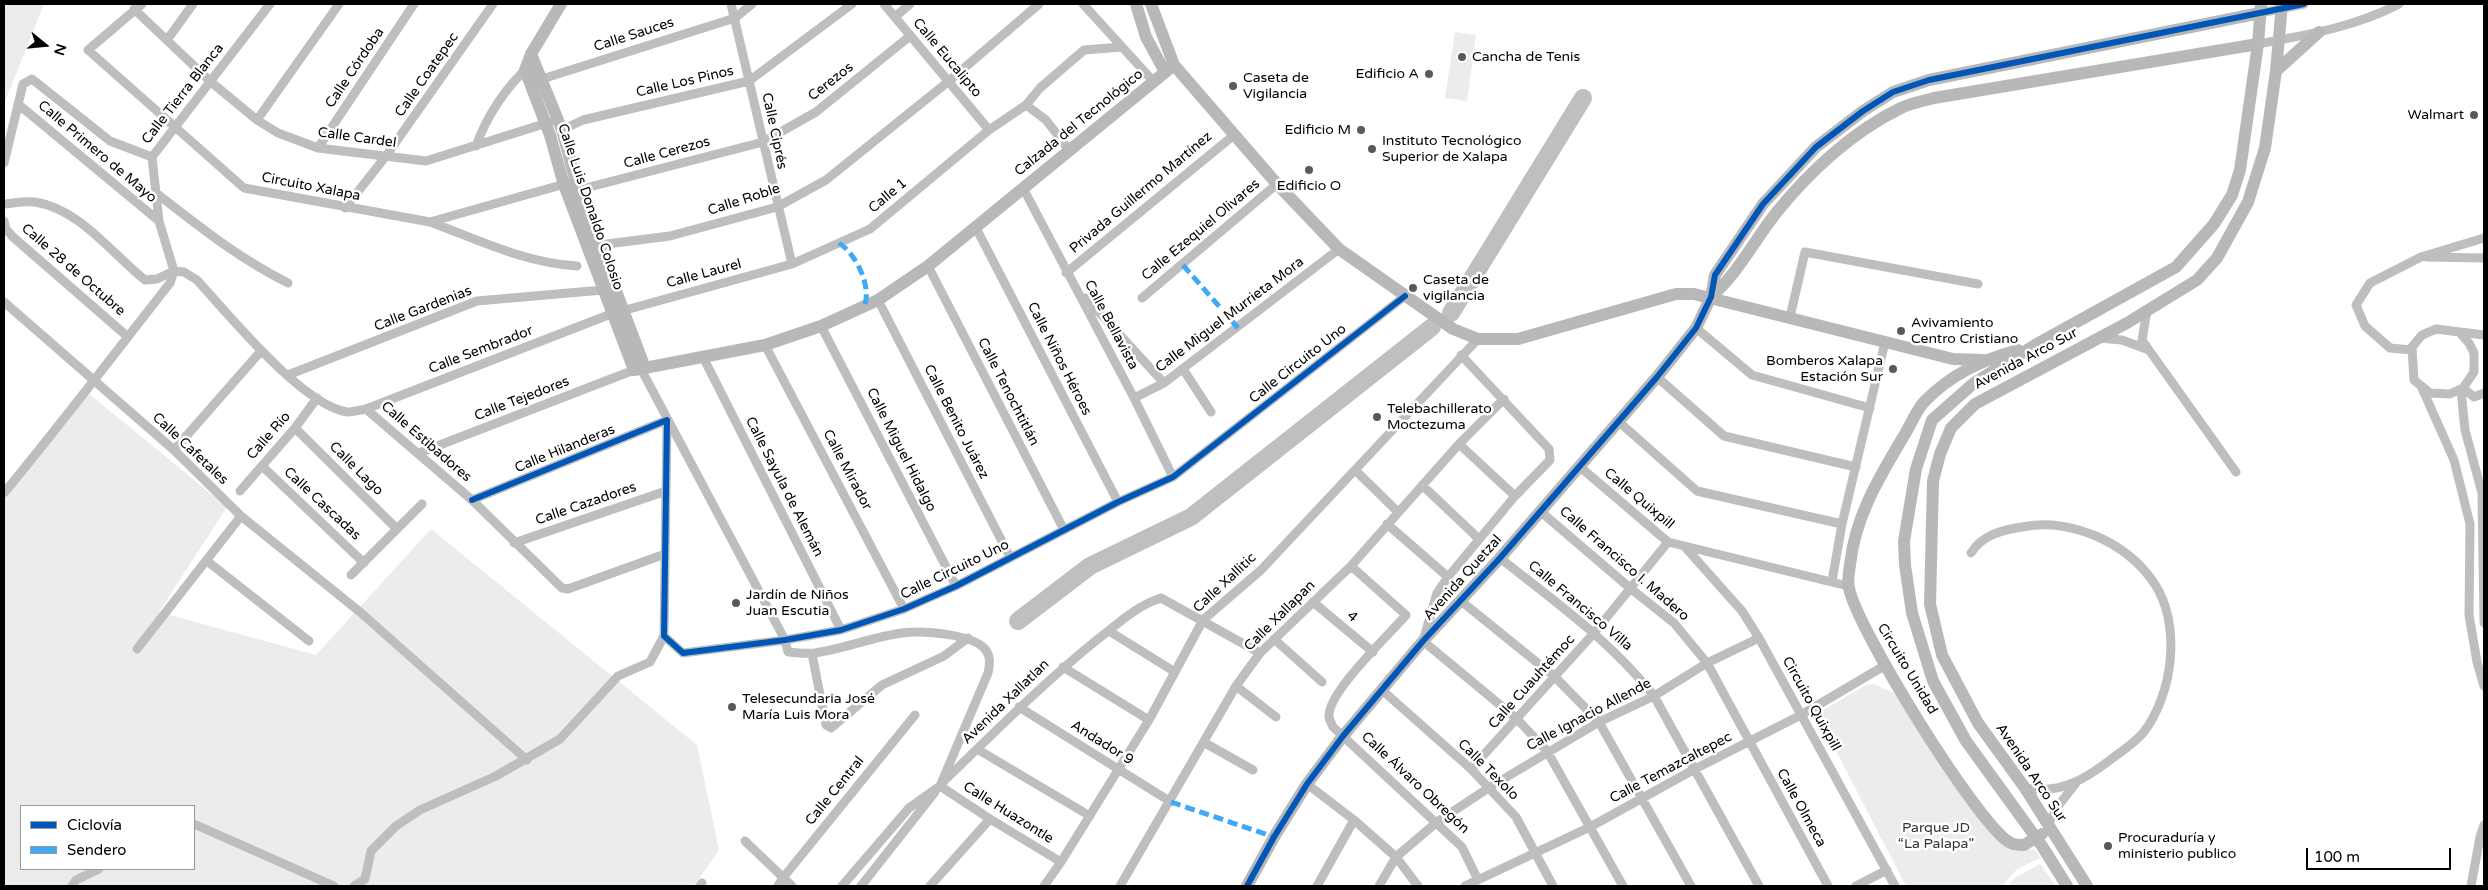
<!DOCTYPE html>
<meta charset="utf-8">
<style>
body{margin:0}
#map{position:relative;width:2488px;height:890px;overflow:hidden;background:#fff;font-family:"Varela Round",sans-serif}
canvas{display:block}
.frame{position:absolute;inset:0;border:5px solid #000;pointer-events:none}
.legend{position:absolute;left:20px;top:805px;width:175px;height:65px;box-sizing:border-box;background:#fff;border:1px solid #999;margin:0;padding:6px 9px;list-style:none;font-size:15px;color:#000}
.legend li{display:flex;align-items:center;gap:10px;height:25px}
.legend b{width:25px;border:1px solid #999}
.north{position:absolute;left:20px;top:20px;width:50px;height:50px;-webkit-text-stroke:4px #fff;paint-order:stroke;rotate:107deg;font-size:14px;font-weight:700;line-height:20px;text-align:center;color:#000}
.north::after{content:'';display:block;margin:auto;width:18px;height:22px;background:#000;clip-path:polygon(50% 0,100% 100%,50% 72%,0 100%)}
.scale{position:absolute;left:2306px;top:848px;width:145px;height:22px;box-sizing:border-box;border:2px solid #000;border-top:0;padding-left:6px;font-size:15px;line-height:18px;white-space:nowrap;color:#000;-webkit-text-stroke:4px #fff;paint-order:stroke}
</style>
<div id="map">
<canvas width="2488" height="890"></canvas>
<div class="frame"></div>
<ul class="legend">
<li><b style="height:6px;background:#0057b8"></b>Ciclovía</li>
<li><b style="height:6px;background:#3fa9f5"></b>Sendero</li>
</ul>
<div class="north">N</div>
<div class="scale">100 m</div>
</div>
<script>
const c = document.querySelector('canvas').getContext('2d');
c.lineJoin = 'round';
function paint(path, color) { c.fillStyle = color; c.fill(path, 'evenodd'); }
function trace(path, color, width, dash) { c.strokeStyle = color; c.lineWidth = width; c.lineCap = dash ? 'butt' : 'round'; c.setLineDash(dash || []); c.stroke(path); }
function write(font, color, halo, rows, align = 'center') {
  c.font = font + ' "Varela Round",sans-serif'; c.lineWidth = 5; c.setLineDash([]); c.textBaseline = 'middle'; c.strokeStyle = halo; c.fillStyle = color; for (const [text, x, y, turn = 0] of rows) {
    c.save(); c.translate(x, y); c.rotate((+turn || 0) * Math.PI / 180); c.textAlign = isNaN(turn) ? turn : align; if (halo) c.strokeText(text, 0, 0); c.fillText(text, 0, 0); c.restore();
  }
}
paint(new Path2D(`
 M4,4h40l-40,100z
 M1455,32l21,3 -9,66 -22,-3z
 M82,388l145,119 -68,105 157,43 115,-126 266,216 22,105 -25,36h-690v-397zM21,806h173v63h-173z
 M1874,684l20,9 65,90 59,65 18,2 4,8 -23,11 -15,17h-96l-89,-172 49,-29z
 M2040,864l16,22h-47l4,-7z`), '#ececec');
trace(new Path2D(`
 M1451,313l132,-215
 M1018,621l72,-55 101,-49 241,-190`), '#bfbfbf', 18);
trace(new Path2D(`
 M142,4l-54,46 156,138 186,34 138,-39
 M731,4l61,260
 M884,4l105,126
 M1083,4l71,78
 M134,9l77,73 46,38 21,13 40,15 108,13 124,-39
 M2260,13l44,-9
 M896,16l14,-12
 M167,40l26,-36
 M2258,44c48,-9 97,-17 141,-40
 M542,79l193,-61 17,-14
 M18,104l141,117
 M1026,105l20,15 24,31
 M257,120l82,-116
 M562,130l21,-10 166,-39 103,-77
 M476,146c10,-28 30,-60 53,-79
 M318,148l96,-144
 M4,163l19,-79 9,-5 78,62 42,16
 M1023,188l111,210 39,79
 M578,190l185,-48 53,-30 94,-76
 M156,193c44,34 82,65 132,90
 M4,204c10,-1 21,-3 31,-2 45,7 76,51 110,78l12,-1 17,-8
 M345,208l41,-52 107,-152
 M4,221l2,8 7,8 115,100
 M430,222c49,18 95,41 147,44
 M976,228l142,274
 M599,245l71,-9 107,-29 49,-27 123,-99 90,-77
 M2427,257l57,1
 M928,266l136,264
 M174,271l10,1 13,8c31,34 105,125 150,132 6,0 13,-2 19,-3l245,-95 181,-50 78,-35 119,-99 37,-25 14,-17 44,-38 38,-3
 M174,271l-15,-50 -7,-64 118,-153
 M1066,273l168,-138
 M1086,298l78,85
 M1142,298l135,-114
 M878,300l132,257
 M4,302l170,148 67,66 119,96 167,148
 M1790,317l15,-65 173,32
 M821,326l135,260
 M1696,328l56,47 118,33
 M2461,334l8,9 5,10v19l-11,16 -13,6 -20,-1 -16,-13 -2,-33 10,-12 14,-6 48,6
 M2099,338l23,2 27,10 -7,-10 5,-30
 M765,345l139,264
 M2149,350l87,122
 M2412,350l-22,-2 -25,-22 -9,-21 14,-22 51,-26 63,-19
 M1461,355l88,94 1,11 -35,36 -67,81 -11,16 -14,48 94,78 30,32 76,135
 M703,357l138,273
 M641,369l144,271 3,12c9,1 18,2 27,1 29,-4 57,-16 87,-20 19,-3 68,1 82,15 7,7 6,16 4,25l-48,113 -31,22 -67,78
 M1183,369l28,43
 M288,375l189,-74 126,-11
 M1657,377l67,59 132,31
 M2421,386l33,74 16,64 -1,91 8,47 7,24
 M2463,388l11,9 10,-4
 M2461,390l4,40 17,63 2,130
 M1134,398l30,-15 175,-134
 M366,409l106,91 90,88 6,1 97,-35
 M1618,421l79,70 145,33
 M295,428l102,101
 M1459,444l56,52
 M174,450l87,-99
 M419,453l215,-83
 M262,466l102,97
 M1579,466l89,76 180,44
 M1355,470l43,42
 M1422,485l57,54
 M240,491l55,-63 22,-30
 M4,493c57,-69 111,-140 166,-210l4,-12
 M472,500l195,-80 -3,216 19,17 102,-13 56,-10 63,-21 52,-23 162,-84 55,-25 232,-181
 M1540,511l90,77 44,35 33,40 121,223
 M1387,524l61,53
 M514,543l152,-52
 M1685,547l57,64 17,27 136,248
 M1971,553c11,-18 31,-23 51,-26 27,-5 49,-1 74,9 23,10 44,26 58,47 28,41 19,112 -11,150 -8,9 -19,17 -29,24 -27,21 -53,38 -89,31
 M1500,558c54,43 111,83 154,138l105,190
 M207,561l102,80
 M1351,566l55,49c-17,20 -78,77 -77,101 0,4 3,8 4,11l129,120 16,33
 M351,575l71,-71
 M1832,581l10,-57 43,-182
 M1461,601l94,76 44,45 92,164
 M1313,602l60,50
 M1109,631l66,41
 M1274,639l48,43
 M137,649l104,-133
 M812,654l14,71 5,3 51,-43 62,-29 24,-18
 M1063,667l86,53
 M1236,686l40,31
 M1382,690l89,79 45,48 37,69
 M1019,707l152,95
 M1205,743l48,27
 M977,749l113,67
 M1471,769l123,-136 74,-91
 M943,782c51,-49 100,-99 155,-143 21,-16 38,-33 63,-41l99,55
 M1307,784l47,36 42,37 22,29
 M940,786l50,33 71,43
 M194,824l140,62
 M2048,824l10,-18 18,-23
 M745,841l47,45
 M72,886l4,-6 23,-11
 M354,886l11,-7 6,-28 25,-25 24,-16 76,-34 64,-37 58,-63 32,-14 14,-26
 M700,886l2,-3
 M778,886l4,-7 133,-164
 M861,886l74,-94
 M930,886l60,-67
 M1044,886l17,-24 88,-142 54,-100 58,-50 217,-231
 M1120,886l116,-200 24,-33 91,-87 108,-122 45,-45
 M1317,886l37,-66
 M1379,886l17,-29 41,-35 53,-35 109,-65 55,-26 53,-33 52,-25
 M1465,886l125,-59 103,-57 108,-55 83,-49
 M1856,886l31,-16
 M2471,886l9,-49 4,-12`), '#bebebe', 9);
trace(new Path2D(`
 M561,4l-30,50 -6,16 25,65 14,50 70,185 131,-25 56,-19 57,-26 50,-34 246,-201
 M1136,4l10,33 19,35
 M1151,4l23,61 103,119 62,65 114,80 25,10h40l158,-45h18l259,65 31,1
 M531,54l31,76 16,60 67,178
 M2276,71l43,-39
 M1711,297c27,-24 43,-56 65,-84 33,-41 77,-82 125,-105 10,-5 22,-7 33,-10l324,-54
 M2018,350c-36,10 -67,24 -94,52 -8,9 -13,22 -19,32 -25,42 -50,82 -55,131 -1,8 -3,16 -1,23 7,39 127,234 160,254 4,3 10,3 15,3l18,-11
 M1247,886l27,-49 33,-53 36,-48 80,-95 77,-83 157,-181 39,-49 15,-31 4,-22 48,-71 53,-57 47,-36 30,-19 36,-12 331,-67
 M2067,886l-25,-40 -76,-105 -33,-60 -21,-68 -7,-48 -1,-24 12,-72 16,-49 42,-37 61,-38 141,-78 38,-43 18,-29 8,-25 18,-126 3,-40
 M2087,886l-62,-98 -47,-65 -36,-68 -12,-51 3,-123 7,-27 11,-26 24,-24 152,-81 70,-43 20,-22 31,-56 17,-54 11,-77 6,-67`), '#b8b8b8', 12);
trace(new Path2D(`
 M839,243c17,11 32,42 26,61
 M1183,265l55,63
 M1171,802l103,35`), '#3fa9f5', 5, [10, 5]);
trace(new Path2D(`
 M472,500l195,-80 -3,216 19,17 102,-13 56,-10 63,-21 52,-23 162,-84 55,-25 232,-181
 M1247,886l27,-49 33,-53 36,-48 80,-95 77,-83 157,-181 39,-49 15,-31 4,-22 48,-71 53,-57 47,-36 30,-19 36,-12 375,-76`), '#0057b8', 6);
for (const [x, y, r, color] of [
 [1462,57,5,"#595959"],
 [1429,74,5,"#595959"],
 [1233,86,5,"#595959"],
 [2474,115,5,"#595959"],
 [1361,130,5,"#595959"],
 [1372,149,5,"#595959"],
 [1309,170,5,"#595959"],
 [1413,288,5,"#595959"],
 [1901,331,5,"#595959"],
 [1893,369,5,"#595959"],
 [1377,417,5,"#595959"],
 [736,603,5,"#595959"],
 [732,707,5,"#595959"],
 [2108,846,5,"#595959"]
]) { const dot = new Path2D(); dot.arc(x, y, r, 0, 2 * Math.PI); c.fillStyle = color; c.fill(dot); trace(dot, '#fff', 2); }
write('14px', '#000', '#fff', [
 ["Calle Sauces",634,35,-18],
 ["Calle Eucalipto",947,58,50],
 ["Calle Córdoba",355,68,-56],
 ["Calle Coatepec",427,75,-55],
 ["Calle Los Pinos",685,82,-13],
 ["Cerezos",831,82,-38],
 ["Calle Tierra Blanca",183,94,-52],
 ["Calzada del Tecnológico",1079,123,-39],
 ["Calle Ciprés",774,131,78],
 ["Calle Cardel",357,138,8],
 ["Calle Primero de Mayo",97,152,40],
 ["Calle Cerezos",667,153,-15],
 ["Circuito Xalapa",311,187,11],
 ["Privada Guillermo Martínez",1141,193,-40],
 ["Calle 1",888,196,-40],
 ["Calle Roble",744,200,-18],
 ["Calle Luis Donaldo Colosio",590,207,71],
 ["Calle Ezequiel Olivares",1201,230,-40],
 ["Calle 28 de Octubre",73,270,41],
 ["Calle Laurel",704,274,-15],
 ["Calle Gardenias",423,309,-21],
 ["Calle Miguel Murrieta Mora",1230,315,-37],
 ["Calle Bellavista",1111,325,62],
 ["Calle Sembrador",481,350,-21],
 ["Calle Niños Héroes",1059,359,63],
 ["Avenida Arco Sur",2026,359,-28],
 ["Calle Circuito Uno",1298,364,-38],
 ["Calle Tenochtitlán",1008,392,63],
 ["Calle Tejedores",522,399,-21],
 ["Calle Benito Juárez",956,422,63],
 ["Calle Río",269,436,-49],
 ["Calle Estibadores",426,442,41],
 ["Calle Cafetales",190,449,43],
 ["Calle Hilanderas",565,449,-22],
 ["Calle Miguel Hidalgo",901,450,63],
 ["Calle Lago",356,469,45],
 ["Calle Mirador",847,470,62],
 ["Calle Sayula de Alemán",784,487,63],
 ["Calle Quixpill",1639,499,40],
 ["Calle Cascadas",322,504,43],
 ["Calle Cazadores",586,504,-19],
 ["Calle Francisco I. Madero",1624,564,41],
 ["Calle Circuito Uno",955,570,-26],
 ["Avenida Quetzal",1463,578,-48],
 ["Calle Xallitic",1225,583,-43],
 ["Calle Francisco Villa",1580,606,40],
 ["Calle Xallapan",1280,616,-45],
 ["4",1352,617,40],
 ["Circuito Unidad",1907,669,59],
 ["Calle Cuauhtémoc",1532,682,-48],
 ["Avenida Xallatlan",1006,702,-44],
 ["Circuito Quixpill",1811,704,61],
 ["Calle Ignacio Allende",1589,715,-28],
 ["Andador 9",1102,743,32],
 ["Calle Temazcaltepec",1671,768,-28],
 ["Calle Texolo",1488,770,45],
 ["Avenida Arco Sur",2031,773,56],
 ["Calle Álvaro Obregón",1415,783,43],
 ["Calle Central",835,791,-51],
 ["Calle Olmeca",1801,808,61],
 ["Calle Huazontle",1008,813,32]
]);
write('14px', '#000', '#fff', [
 ["Cancha de Tenis",1472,57],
 ["Edificio A",1419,74,"right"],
 ["Caseta de",1243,78],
 ["Vigilancia",1243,94],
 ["Walmart",2464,115,"right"],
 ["Edificio M",1351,130,"right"],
 ["Instituto Tecnológico",1382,141],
 ["Superior de Xalapa",1382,157],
 ["Edificio O",1309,186,"center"],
 ["Caseta de",1423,280],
 ["vigilancia",1423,296],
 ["Avivamiento",1911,323],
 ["Centro Cristiano",1911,339],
 ["Bomberos Xalapa",1883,361,"right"],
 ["Estación Sur",1883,377,"right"],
 ["Telebachillerato",1387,409],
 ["Moctezuma",1387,425],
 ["Jardín de Niños",746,595],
 ["Juan Escutia",746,611],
 ["Telesecundaria José",742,699],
 ["María Luis Mora",742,715],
 ["Procuraduría y",2118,838],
 ["ministerio publico",2118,854]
], 'left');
write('14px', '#333', '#fff', [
 ["Parque JD",1936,828],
 ["“La Palapa\"",1936,844]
]);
</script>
